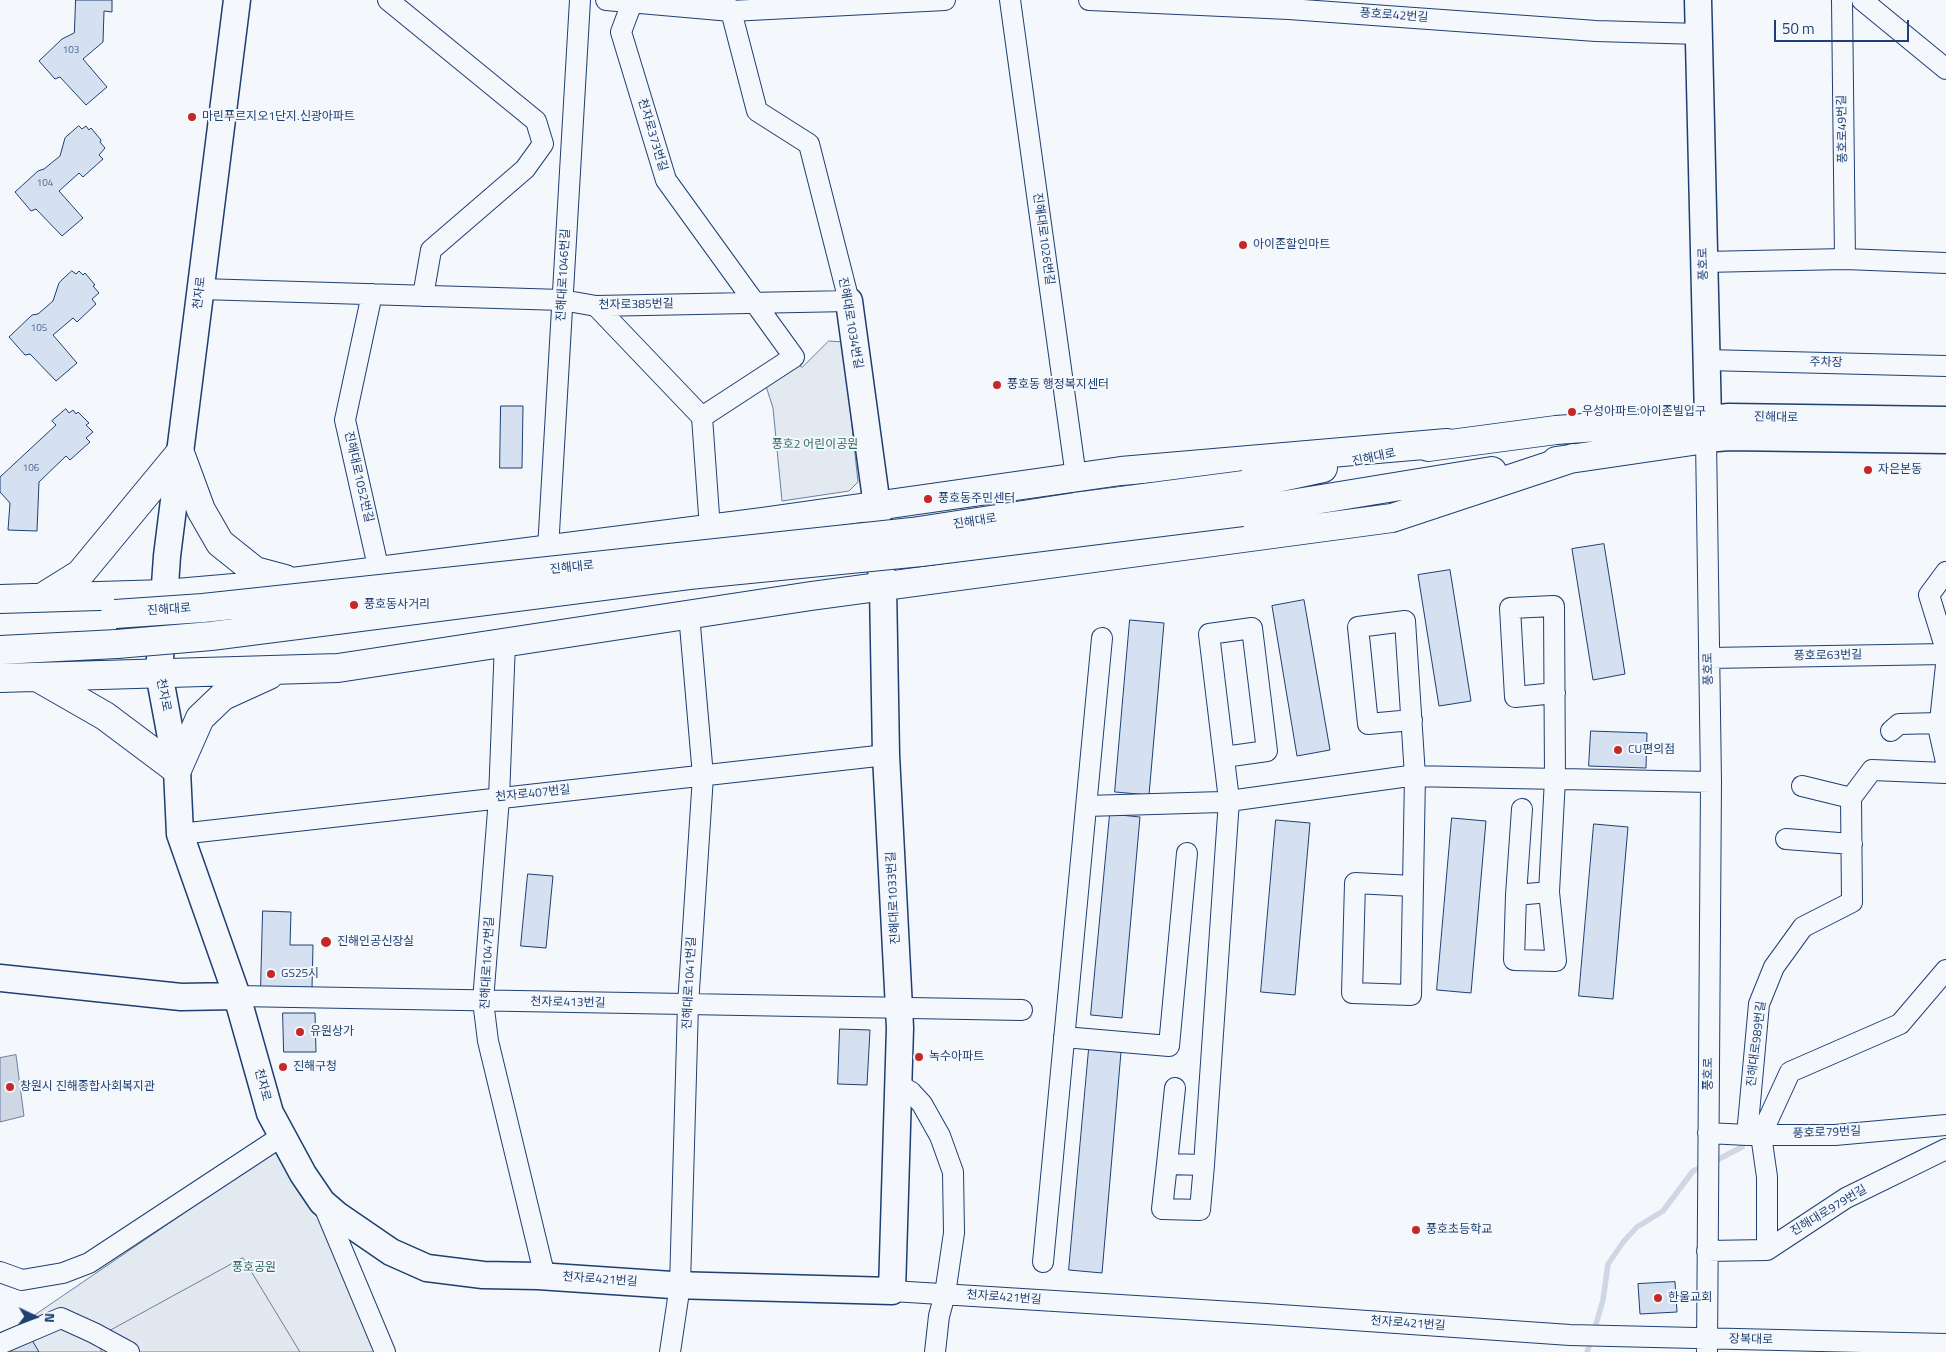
<!DOCTYPE html>
<meta charset="utf-8">
<style>
body{margin:0}
#map{position:relative;width:1946px;height:1352px;overflow:hidden;background:#f4f7fb;font-family:"Titillium Web",sans-serif}
canvas{display:block}
.north{position:absolute;left:10px;top:1292px;width:50px;height:50px;-webkit-text-stroke:4px #f4f7fb;paint-order:stroke;rotate:93deg;font-size:14px;font-weight:700;line-height:20px;text-align:center;color:#1d3f73}
.north::after{content:'';display:block;margin:auto;width:18px;height:22px;background:#1d3f73;clip-path:polygon(50% 0,100% 100%,50% 72%,0 100%)}
.scale{position:absolute;left:1774px;top:20px;width:135px;height:22px;box-sizing:border-box;border:2px solid #1d3f73;border-top:0;padding-left:6px;font-size:15px;line-height:18px;white-space:nowrap;color:#1d3f73;-webkit-text-stroke:4px #f4f7fb;paint-order:stroke}
</style>
<div id="map">
<canvas width="1946" height="1352"></canvas>
<div class="north">N</div>
<div class="scale">50 m</div>
</div>
<script>
const c = document.querySelector('canvas').getContext('2d');
c.lineJoin = 'round';
function paint(path, color) { c.fillStyle = color; c.fill(path, 'evenodd'); }
function trace(path, color, width, dash) { c.strokeStyle = color; c.lineWidth = width; c.lineCap = dash ? 'butt' : 'round'; c.setLineDash(dash || []); c.stroke(path); }
function write(font, color, halo, rows, align = 'center') {
  c.font = font + ' "Titillium Web","Noto Sans KR",sans-serif'; c.lineWidth = 4; c.setLineDash([]); c.textBaseline = 'middle'; c.strokeStyle = halo; c.fillStyle = color; for (const [text, x, y, turn = 0] of rows) {
    c.save(); c.translate(x, y); c.rotate((+turn || 0) * Math.PI / 180); c.textAlign = isNaN(turn) ? turn : align; if (halo) c.strokeText(text, 0, 0); c.fillText(text, 0, 0); c.restore();
  }
}
const green = new Path2D(`
 M829,341l14,1 15,140 -9,9 -67,10 -9,-93 -7,-22 30,-22 6,3z
 M286,1144l102,208h-388v-13z`);
paint(green, '#e3e9f0');
trace(green, '#687fa3', 1);
const parking = new Path2D(`
 M243,1258l57,94h-198l-7,-13z`);
paint(parking, '#e3e8f0');
trace(parking, '#687fa3', 1);
const water = new Path2D(`
 M16,1055l8,61 -24,6v-64z`);
paint(water, '#cfd7e4');
trace(water, '#687fa3', 1);
trace(new Path2D(`
 M1713,1162l29,-15
 M1594,1331l9,-31 5,-36 16,-23 13,-14 26,-16 30,-40 11,-5
 M1587,1352l4,-12`), '#cfd7e4', 5.5);
const building = new Path2D(`
 M76,0h36v12l-8,-1 -1,31 -20,17 24,28 -21,18 -26,-28 -5,2 -16,-18 23,-22 12,-6z
 M79,126l3,3 4,-3 3,4 2,-2 10,12 -1,2 5,6 -6,7 4,4 -20,18 -4,-4 -20,18 24,27 -21,18 -26,-27 -5,2 -16,-19 23,-21 6,-2 16,-13 5,-18z
 M72,271l4,3 3,-3 4,4 2,-2 10,12 -2,1 6,7 -7,6 4,5 -19,18 -4,-4 -20,17 24,28 -21,18 -26,-27 -5,1 -16,-18 23,-22 6,-1 15,-13 6,-18z
 M501,406h22l-1,62h-22z
 M66,409l3,4 4,-3 3,4 2,-2 11,11 -3,2 7,7 -7,6 4,4 -20,18 -4,-4 -27,26 -2,49 -29,-1 2,-27 -10,-11v-15l56,-52 -4,-4z
 M1604,544l21,130 -32,6 -21,-131z
 M1450,570l21,131 -32,5 -21,-131z
 M1304,600l26,150 -33,6 -25,-150z
 M1130,620l34,3 -15,172 -34,-3z
 M1591,731l56,2 -1,35 -57,-2z
 M1110,814l30,3 -18,201 -31,-3z
 M1452,818l34,3 -15,172 -34,-3z
 M1276,820l34,3 -15,172 -34,-3z
 M1594,824l34,3 -15,172 -34,-3z
 M528,874l25,2 -7,72 -25,-2z
 M263,911l28,1 -1,33h23l-1,43 -51,-1z
 M283,1013h32l1,39h-32z
 M840,1029l30,1 -3,55 -29,-1z
 M1089,1049l32,3 -19,221 -33,-3z
 M1675,1282l2,30 -37,2 -2,-30z
 M29,1335l10,17h-39z`);
paint(building, '#d5e0f0');
trace(building, '#1d3f73', 1);
const minor = new Path2D(`
 M388,0l148,121 7,23 -18,25 -94,81 -8,46
 M606,0l125,11 214,-11
 M633,0l-12,32 45,148 128,177 -92,60 8,112
 M1010,0l66,477
 M1089,0l200,9 307,22 103,3
 M1842,0l3,259
 M1862,0l84,69
 M1704,262l141,-3 101,4
 M201,289l361,11 34,6 253,-5 -40,-157 -52,-33 -26,-100 -8,-11
 M372,294l-27,126 34,151
 M596,306l106,111
 M1706,360l240,6
 M1706,439l5,343 -4,570
 M548,549l32,-549
 M1946,572l-17,23 17,55
 M505,642l-6,156 -16,203 5,40 57,236
 M1709,658l237,-4
 M1946,665l-7,66 7,31
 M1412,720l-44,4 -10,-97 47,-6 10,155 -4,219 -59,-2 3,-110 58,3
 M1891,731l8,-7 41,-1
 M1802,786l49,12
 M1086,806l136,-4 187,-26 302,6
 M180,834l706,-79
 M1786,839l66,5
 M1549,892l-33,3 -2,65 42,1 -7,-69 6,-113 -1,-173 -44,2 5,89 40,-4
 M1516,895l6,-86
 M237,996l785,14
 M1064,1037l105,9 18,-193
 M899,1085l12,7 11,12 18,32 13,36 1,61 -9,61 -6,22 -4,36
 M1708,1133l39,2h88l111,-10
 M1747,1135l12,-131 15,-37 29,-40 49,-25 -1,-104 21,-28 74,3
 M1167,1164l8,-76
 M1204,1165l-37,-1 -5,45 38,1 4,-45 25,-365 -20,-166 43,-6 15,123 -43,6
 M323,1204l62,148
 M1767,1250v-73l-6,-42 29,-63 110,-48 46,-54
 M1707,1251l60,-1 79,-52 100,-49
 M1043,1262l59,-624
 M0,1272l22,8 41,-7 26,-10 193,-127
 M892,1291l374,23 304,21 376,9
 M0,1344l61,-26 33,15 35,19
 M670,1352l10,-67 8,-280 15,-229 -14,-162`);
const major = new Path2D(`
 M237,0l-70,556 -8,117 18,97 3,64 57,162 33,117 33,61 19,28 15,13 54,37 36,16 56,7 55,1 134,9 220,6 8,-263 -14,-273 -3,-169 -5,-40 -1,-40 -28,-205
 M1698,0l10,419 -2,20 23,-2 217,3
 M1708,419l21,-2 217,3
 M0,978l181,19 56,-1`);
const highway = new Path2D(`
 M1428,447l128,-17 152,-11
 M180,453l21,57 19,33 35,28 30,8
 M1556,461l150,-22
 M1244,485l79,-17
 M1242,512l250,-41
 M43,597l37,-23 100,-121
 M0,599l165,-5 104,-9 494,-63 358,-51 326,-28
 M0,650l117,-6
 M37,677l68,39 72,54 23,-52 23,-22 46,-21
 M0,678l338,-10 473,-72 581,-78 181,-60`);
trace(minor, '#1d3f73', 22);
trace(major, '#1d3f73', 29);
trace(highway, '#1d3f73', 30);
trace(minor, '#f4f7fb', 20);
trace(major, '#f4f7fb', 26);
trace(highway, '#f4f7fb', 28);
const highwayBridge = new Path2D(`
 M115,614l88,-6 709,-76 163,-25 169,-22
 M117,644l94,-8 478,-61 232,-23 321,-40`);
trace(highwayBridge, '#1d3f73', 30, []);
trace(highwayBridge, '#f4f7fb', 28);
for (const [x, y, r, color] of [
 [192,117,5,"#c62828"],
 [1243,245,5,"#c62828"],
 [997,385,5,"#c62828"],
 [1572,412,5,"#c62828"],
 [1868,470,5,"#c62828"],
 [928,499,5,"#c62828"],
 [354,605,5,"#c62828"],
 [1618,750,5,"#c62828"],
 [326,942,6,"#c62828"],
 [271,974,5,"#c62828"],
 [300,1032,5,"#c62828"],
 [919,1057,5,"#c62828"],
 [283,1067,5,"#c62828"],
 [10,1087,5,"#c62828"],
 [1416,1230,5,"#c62828"],
 [1658,1298,5,"#c62828"]
]) { const dot = new Path2D(); dot.arc(x, y, r, 0, 2 * Math.PI); c.fillStyle = color; c.fill(dot); trace(dot, '#f4f7fb', 2); }
write('10px', '#4b6792', null, [
 ["103",71,51],
 ["104",45,184],
 ["105",39,329],
 ["106",31,469]
]);
write('12px', '#1d3f73', '#f4f7fb', [
 ["풍호로42번길",1394,16,4],
 ["풍호로49번길",1843,129,-91],
 ["천자로373번길",652,135,73],
 ["진해대로1026번길",1043,239,82],
 ["풍호로",1704,264,-91],
 ["진해대로1046번길",564,275,-87],
 ["천자로",200,293,-83],
 ["천자로385번길",636,305,-1],
 ["진해대로1034번길",850,323,80],
 ["주차장",1826,363,1],
 ["진해대로",1776,418,1],
 ["진해대로",1374,458,-12],
 ["진해대로1052번길",358,477,77],
 ["진해대로",975,522,-9],
 ["진해대로",572,568,-6],
 ["진해대로",169,610,-4],
 ["풍호로63번길",1828,656,-1],
 ["풍호로",1709,669,-91],
 ["천자로",163,695,79],
 ["천자로407번길",533,794,-6],
 ["진해대로1033번길",894,898,-93],
 ["진해대로1047번길",488,963,-87],
 ["진해대로1041번길",690,983,-87],
 ["천자로413번길",568,1003,1],
 ["진해대로989번길",1757,1044,-83],
 ["풍호로",1709,1074,-90],
 ["천자로",262,1085,75],
 ["풍호로79번길",1827,1133,-2],
 ["진해대로979번길",1829,1211,-31],
 ["천자로421번길",600,1280,4],
 ["천자로421번길",1004,1298,4],
 ["천자로421번길",1408,1324,4],
 ["장복대로",1751,1340,1]
]);
write('12px', '#1d3f73', '#f4f7fb', [
 ["마린푸르지오1단지.신광아파트",202,117],
 ["아이존할인마트",1253,245],
 ["풍호동 행정복지센터",1007,385],
 ["우성아파트.아이존빌입구",1582,412],
 ["자은본동",1878,470],
 ["풍호동주민센터",938,499],
 ["풍호동사거리",364,605],
 ["CU편의점",1628,750],
 ["진해인공신장실",337,942],
 ["GS25시",281,974],
 ["유원상가",310,1032],
 ["녹수아파트",929,1057],
 ["진해구청",293,1067],
 ["창원시 진해종합사회복지관",20,1087],
 ["풍호초등학교",1426,1230],
 ["한울교회",1668,1298]
], 'left');
write('12px', '#2c6c60', '#f4f7fb', [
 ["풍호2 어린이공원",815,445],
 ["풍호공원",254,1268]
]);
</script>
